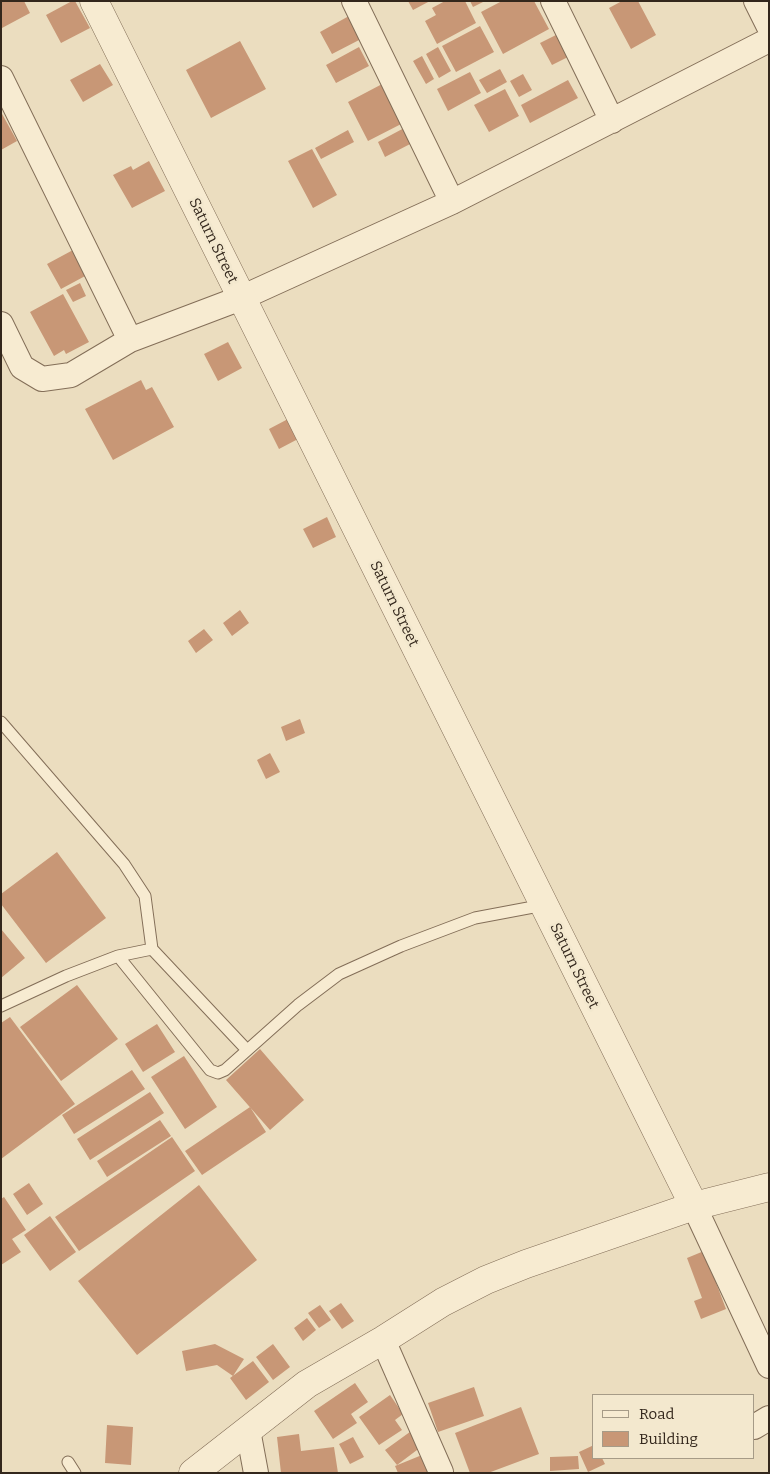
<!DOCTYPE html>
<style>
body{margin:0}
#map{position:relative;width:770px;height:1474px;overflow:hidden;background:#ebddbf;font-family:Bitter,serif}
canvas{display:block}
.frame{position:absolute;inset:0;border:2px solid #33271c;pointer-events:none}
.legend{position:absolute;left:592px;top:1394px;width:162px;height:65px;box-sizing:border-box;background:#f3e8ce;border:1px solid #a69b87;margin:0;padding:6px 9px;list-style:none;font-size:15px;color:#33271c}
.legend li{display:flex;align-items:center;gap:10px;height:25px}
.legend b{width:25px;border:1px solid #a69b87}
</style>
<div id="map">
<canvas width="770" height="1474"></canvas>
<div class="frame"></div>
<ul class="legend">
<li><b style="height:6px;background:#f7ebd1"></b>Road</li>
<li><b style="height:14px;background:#c89776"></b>Building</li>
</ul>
</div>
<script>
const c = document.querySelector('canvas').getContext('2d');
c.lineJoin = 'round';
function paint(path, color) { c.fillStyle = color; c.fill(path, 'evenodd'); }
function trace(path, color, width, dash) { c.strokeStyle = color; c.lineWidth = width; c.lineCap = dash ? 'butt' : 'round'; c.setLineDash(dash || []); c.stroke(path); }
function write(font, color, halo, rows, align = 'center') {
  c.font = font + ' Bitter,serif'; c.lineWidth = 5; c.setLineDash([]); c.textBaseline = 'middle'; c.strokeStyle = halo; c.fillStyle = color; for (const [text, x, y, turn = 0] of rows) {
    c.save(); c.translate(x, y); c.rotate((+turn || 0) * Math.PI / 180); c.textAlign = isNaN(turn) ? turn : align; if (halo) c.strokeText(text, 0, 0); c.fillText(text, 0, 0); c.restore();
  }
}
paint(new Path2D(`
 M1,1h23l6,12 -28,15z
 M72,1h3l15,27 -29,15 -15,-28z
 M408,1h22l-17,9z
 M445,1h20l11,22 -39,21 -12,-23 11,-6 -4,-7z
 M470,1h15l-12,6z
 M502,1h32l15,28 -46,25 -22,-42z
 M622,1h16l18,34 -25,14 -22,-41z
 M349,16l12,23 -29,15 -12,-22z
 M480,26l14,26 -38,20 -14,-26z
 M556,35l12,22 -16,8 -12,-22z
 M240,41l26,48 -55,29 -25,-48z
 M359,47l10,19 -33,17 -10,-18z
 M438,47l13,24 -12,7 -13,-24z
 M422,56l12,23 -8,5 -13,-23z
 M100,64l13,21 -30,17 -13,-22z
 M500,69l7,13 -20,11 -8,-13z
 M470,72l11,21 -33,18 -11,-22z
 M523,74l9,16 -13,7 -9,-16z
 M568,80l10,18 -48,25 -9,-18z
 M386,82l21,39 -39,20 -20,-39z
 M505,89l14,27 -30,16 -15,-27z
 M1,112l16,29 -16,9z
 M406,127l8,15 -29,15 -7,-15z
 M348,130l6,12 -33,17 -6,-11z
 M312,149l25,46 -24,13 -25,-47z
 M149,161l16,30 -33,17 -19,-33 18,-9 2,4z
 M73,250l14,25 -26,14 -14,-25z
 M80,283l6,13 -13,6 -7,-12z
 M63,294l26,48 -23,12 -2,-4 -10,6 -24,-44z
 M228,342l14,26 -24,13 -14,-27z
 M141,380l5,10 6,-3 22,40 -61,33 -28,-51z
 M288,419l10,20 -19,10 -10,-20z
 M327,517l9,20 -23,11 -10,-19z
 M240,610l9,13 -17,13 -9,-13z
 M204,629l9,11 -17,13 -8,-12z
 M300,719l5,14 -19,8 -5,-14z
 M270,753l10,19 -14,7 -9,-19z
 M57,852l49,66 -60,45 -45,-59v-10z
 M1,929l24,29 -24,20z
 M77,985l41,54 -57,42 -41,-54z
 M10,1017l65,87 -74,55v-136z
 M157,1024l18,28 -32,20 -18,-28z
 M260,1049l44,51 -34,30 -44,-50z
 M184,1056l33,51 -32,22 -34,-52z
 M132,1070l13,19 -71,45 -12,-19z
 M150,1092l14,21 -74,47 -13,-21z
 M250,1107l16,25 -64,43 -17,-24z
 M160,1120l11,16 -64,41 -10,-16z
 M172,1137l23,34 -116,80 -24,-34z
 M29,1183l14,21 -16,11 -14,-21z
 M199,1185l58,75 -120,95 -59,-74z
 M4,1197l22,33 -14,9 9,13 -20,13v-66z
 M50,1216l26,36 -26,19 -26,-36z
 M704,1251l22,58 -25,10 -7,-18 8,-3 -15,-40z
 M341,1303l13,18 -12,8 -13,-18z
 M320,1305l11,15 -12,8 -11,-15z
 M307,1318l9,12 -13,11 -9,-13z
 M215,1344l29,15 -11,17 -16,-11 -31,6 -4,-20z
 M273,1344l17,23 -17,13 -17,-23z
 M253,1361l16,21 -23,18 -16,-22z
 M355,1383l13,19 -17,12 6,9 -24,16 -19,-28z
 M474,1387l10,29 -46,16 -10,-29z
 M390,1395l13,19 -8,6 7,10 -23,15 -20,-28z
 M521,1407l18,47 -51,19h-18l-15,-40z
 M107,1425l26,2 -2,38 -26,-2z
 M414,1429l11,15 -28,21 -12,-15z
 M299,1434l2,17 33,-4 4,26h-57l-4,-36z
 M353,1437l11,20 -14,7 -11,-20z
 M594,1445v13h8l3,6 -17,8 -9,-20z
 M422,1455l7,18h-31l-3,-7z
 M578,1456l1,13 -29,2v-14z`), '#c89776');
const service = new Path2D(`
 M1,722l123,142 21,32 7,53 -34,7 92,114 8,3 7,-3 73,-65 41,-31 62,-28 74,-28 69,-13
 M152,949l95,101
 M1,1006l65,-30 52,-20
 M68,1462l7,11`);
const minor = new Path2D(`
 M354,1l98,201
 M553,1l59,120
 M756,1l13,26
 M1,78l129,262
 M1,324l21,43 20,12 29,-4 59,-35 111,-42 211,-96 317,-162
 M694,1206l75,160
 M383,1340l58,132
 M754,1427l15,-9
 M248,1430l8,43`);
const tertiary = new Path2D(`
 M94,1l600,1205
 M193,1473l114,-89 76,-44 60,-38 43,-22 40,-16 168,-58 75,-19`);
trace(service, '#836e58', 13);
trace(minor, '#836e58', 26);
trace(tertiary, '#836e58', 29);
trace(service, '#f7ebd1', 11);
trace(minor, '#f7ebd1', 24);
trace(tertiary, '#f7ebd1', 28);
write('15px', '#33271c', '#f3e8ce', [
 ["Saturn Street",213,241,64],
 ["Saturn Street",394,604,64],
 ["Saturn Street",574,966,64]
]);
</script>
